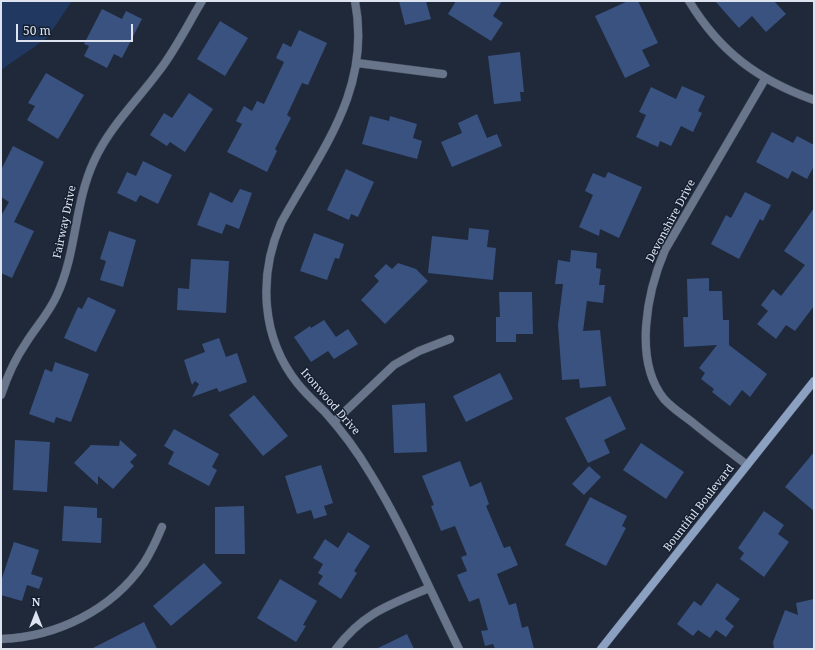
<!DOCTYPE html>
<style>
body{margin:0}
#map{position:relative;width:815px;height:650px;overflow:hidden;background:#1f293a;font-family:"Noto Serif",serif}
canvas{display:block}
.frame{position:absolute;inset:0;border:2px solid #dde4f0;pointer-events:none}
.north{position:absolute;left:16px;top:594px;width:40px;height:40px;-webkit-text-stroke:3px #151f30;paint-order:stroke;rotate:0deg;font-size:11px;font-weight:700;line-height:16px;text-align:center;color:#dde4f0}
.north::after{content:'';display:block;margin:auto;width:14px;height:18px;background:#dde4f0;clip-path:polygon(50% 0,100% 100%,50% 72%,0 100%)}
.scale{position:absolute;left:16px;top:24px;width:117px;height:18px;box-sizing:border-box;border:2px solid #dde4f0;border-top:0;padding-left:5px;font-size:12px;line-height:14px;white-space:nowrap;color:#dde4f0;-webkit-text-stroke:3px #151f30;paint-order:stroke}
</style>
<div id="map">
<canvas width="815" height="650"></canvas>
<div class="frame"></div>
<div class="north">N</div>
<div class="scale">50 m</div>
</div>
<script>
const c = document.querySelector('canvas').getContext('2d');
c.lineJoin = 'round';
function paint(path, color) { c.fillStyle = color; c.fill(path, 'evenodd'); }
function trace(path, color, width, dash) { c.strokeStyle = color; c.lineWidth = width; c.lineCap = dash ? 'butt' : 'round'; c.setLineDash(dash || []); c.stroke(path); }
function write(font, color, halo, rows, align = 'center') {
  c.font = font + ' "Noto Serif",serif'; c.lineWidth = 3; c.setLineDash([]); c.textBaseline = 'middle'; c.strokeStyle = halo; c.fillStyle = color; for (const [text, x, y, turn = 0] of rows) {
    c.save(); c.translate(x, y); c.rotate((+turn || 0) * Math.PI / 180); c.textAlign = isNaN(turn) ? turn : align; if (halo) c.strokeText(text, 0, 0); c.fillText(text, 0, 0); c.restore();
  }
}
paint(new Path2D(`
 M1,1h71l-25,37 -46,32z`), '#213860');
paint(new Path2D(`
 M399,1h27l5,18 -26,6z
 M456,1h46l-9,15 10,7 -12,18 -43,-27z
 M628,1h10l20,42 -16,7 8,16 -25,12 -30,-62z
 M715,1h59l12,13 -20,18 -14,-16 -13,12z
 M102,9l20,10 4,-8 16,8 -20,39 -8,-4 -7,14 -23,-12 5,-10 -5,-2z
 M220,21l28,17 -23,38 -28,-17z
 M299,30l28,13 -19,42 -6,-2 -15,32 4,3 -16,31 2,2 -10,21 -40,-20 15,-28 -6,-3 8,-15 8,5 5,-10 7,3 20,-42 -8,-4 7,-15 8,4z
 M520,52l4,40h-4l1,9 -27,3 -6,-48z
 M46,73l38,22 -26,44 -31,-19 8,-14 -7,-3z
 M682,86l23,10 -7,15 4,2 -9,19 -12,-6 -10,20 -11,-5 -2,6 -22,-10 10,-22 -7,-3 12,-25 25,12z
 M189,93l24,16 -28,43 -15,-10 -3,4 -17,-11 14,-22 8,5z
 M477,114l10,24 10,-4 5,12 -50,21 -11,-25 21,-9 -4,-10z
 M370,116l19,5 1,-5 27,8 -4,14 9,3 -5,18 -55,-15z
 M772,132l21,11 4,-7 17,9v21l-7,13 -15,-8 -4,8 -32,-17z
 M13,146l31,16 -30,60 20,9 -22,47 -11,-5v-57l8,-14 -8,-5v-27z
 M143,161l29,14 -14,29 -18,-9 -4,7 -19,-9 10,-21 9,4z
 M346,169l28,13 -16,35 -7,-3 -2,6 -22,-10z
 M608,172l34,15 -23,51 -19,-9 -1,7 -20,-9 14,-32 -8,-4 8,-18 12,5z
 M240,189l12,4 -13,36 -13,-5 -4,10 -25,-9 13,-33 22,11z
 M745,192l26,13 -8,16 -3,-2 -21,40 -28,-15 15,-29 5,3z
 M814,208v98l-19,25 -9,-6 -10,14 -19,-15 11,-13 -7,-6 12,-16 8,7 24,-31 -21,-14z
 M469,228l20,2 -2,17 9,1 -3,32 -65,-7 4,-37 36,4z
 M109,231l27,9 -13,47 -23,-7 6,-19 -6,-2z
 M314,233l30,11 -5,15 -4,-1 -8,22 -27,-9z
 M571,250l26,3 -1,15 5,1 -2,16h6l-2,18 -16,-2 -4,30 17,-1 6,56 -26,2 -1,-9 -17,1 -4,-55 5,-41h-8l3,-24 12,2z
 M191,259l38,2 -3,52 -49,-3 1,-22 11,1z
 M398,263l18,6 12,12 -43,43 -24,-24 18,-19 -5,-5 12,-12 6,5z
 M709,278v13h13l1,29h6v25l38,29 -17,23 -8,-7 -12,16 -18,-14 2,-3 -13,-10 4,-6 -6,-5 18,-23 -33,2 -1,-30h5l-1,-38z
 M499,292h33l1,42h-17v8h-20v-25h4z
 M88,297l28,13 -20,42 -32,-14 14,-31 4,2z
 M324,320l12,17 12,-8 10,15 -24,15 -6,-8 -17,11 -17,-25 16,-11 1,2z
 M219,338l7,19 11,-4 10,29 -28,10 -2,-4 -25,9 7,-13 -4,-3 -3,4 -8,-25 21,-8 -3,-8z
 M55,362l34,12 -18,48 -15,-5 -2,6 -25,-9 16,-45 7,3z
 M500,373l13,26 -47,23 -13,-26z
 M254,395l34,41 -25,20 -34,-41z
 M610,396l16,33 -22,11 6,13 -22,10 -23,-45z
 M425,403l2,49 -33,1 -2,-48z
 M174,429l45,25 -7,13 5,3 -8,16 -41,-22 6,-12 -10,-6z
 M15,440l35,2 -3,50 -34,-2z
 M120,440l17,15 -7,7 4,4 -21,23 -15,-13v9l-24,-22 17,-18 28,1z
 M641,443l43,29 -18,27 -43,-29z
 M814,452v59l-29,-24z
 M460,461l10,26 11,-5 8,22 -3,2 18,42 6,-2 8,19 -21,9 12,31 7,-2 6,25 6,-2 6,23h-39l-2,-5 -8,2 -4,-15 7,-1 -9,-32 -10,4 -12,-27 10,-4 -6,-14 6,-2 -12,-29 -14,5 -10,-25 3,-1 -12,-29z
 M321,465l12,38 -9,3 3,9 -13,4 -3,-9 -14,4 -12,-38z
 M589,466l12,11 -17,18 -12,-11z
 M590,497l37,19 -5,10 4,2 -20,38 -41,-21z
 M64,506l33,2v10h5l-1,25 -39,-2z
 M244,506l1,48h-30v-47z
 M764,511l20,14 -6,9 11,8 -25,35 -24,-18 4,-6 -6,-5z
 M348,532l22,14 -16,25 3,2 -16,26 -23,-15 5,-8 -5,-3 5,-9 -10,-6 12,-19 13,9z
 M14,542l25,8 -8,24 12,4 -4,11 -12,-4 -5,16 -21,-6v-14z
 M204,563l18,20 -51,43 -18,-20z
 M280,579l37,22 -14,24 3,1 -10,16 -39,-24z
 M717,583l23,16 -15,20 9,7 -8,11 -10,-7 -6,8 -12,-8 -5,6 -16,-12 17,-23 7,5z
 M814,599v50h-40l-1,-7 12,-32 13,5 -2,-12z
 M144,622l13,27h-66z
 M407,634l7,15h-38z`), '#395280');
const minor = new Path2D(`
 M355,1c17,89 -34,149 -74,222 -23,53 -20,115 17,161 8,10 18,19 27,28 17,19 32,39 45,61 34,55 60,118 89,176
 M689,1c31,51 69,79 125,99
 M357,63l86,11
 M1,395c6,-18 14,-36 25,-52 10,-16 23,-30 31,-48 20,-43 17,-91 37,-134 16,-35 43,-60 65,-90 17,-22 29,-47 43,-70
 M334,422l60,-57 25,-14 31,-12
 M747,465c-18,-14 -37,-28 -55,-43 -9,-7 -20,-14 -28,-23 -31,-39 -17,-107 1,-149l100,-171
 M1,639c56,-2 111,-29 143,-76 7,-11 13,-24 18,-36
 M336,649c27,-36 53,-44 93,-61`);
const secondary = new Path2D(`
 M601,649l213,-268`);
trace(minor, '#3d4757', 9);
trace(secondary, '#3d4757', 9);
trace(minor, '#68758a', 8);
trace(secondary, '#8ca0c2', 8);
write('11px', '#dde4f0', '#151f30', [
 ["Devonshire Drive",671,221,-62],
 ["Fairway Drive",65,222,-78],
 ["Ironwood Drive",330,402,49],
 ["Bountiful Boulevard",699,508,-52]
]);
</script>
